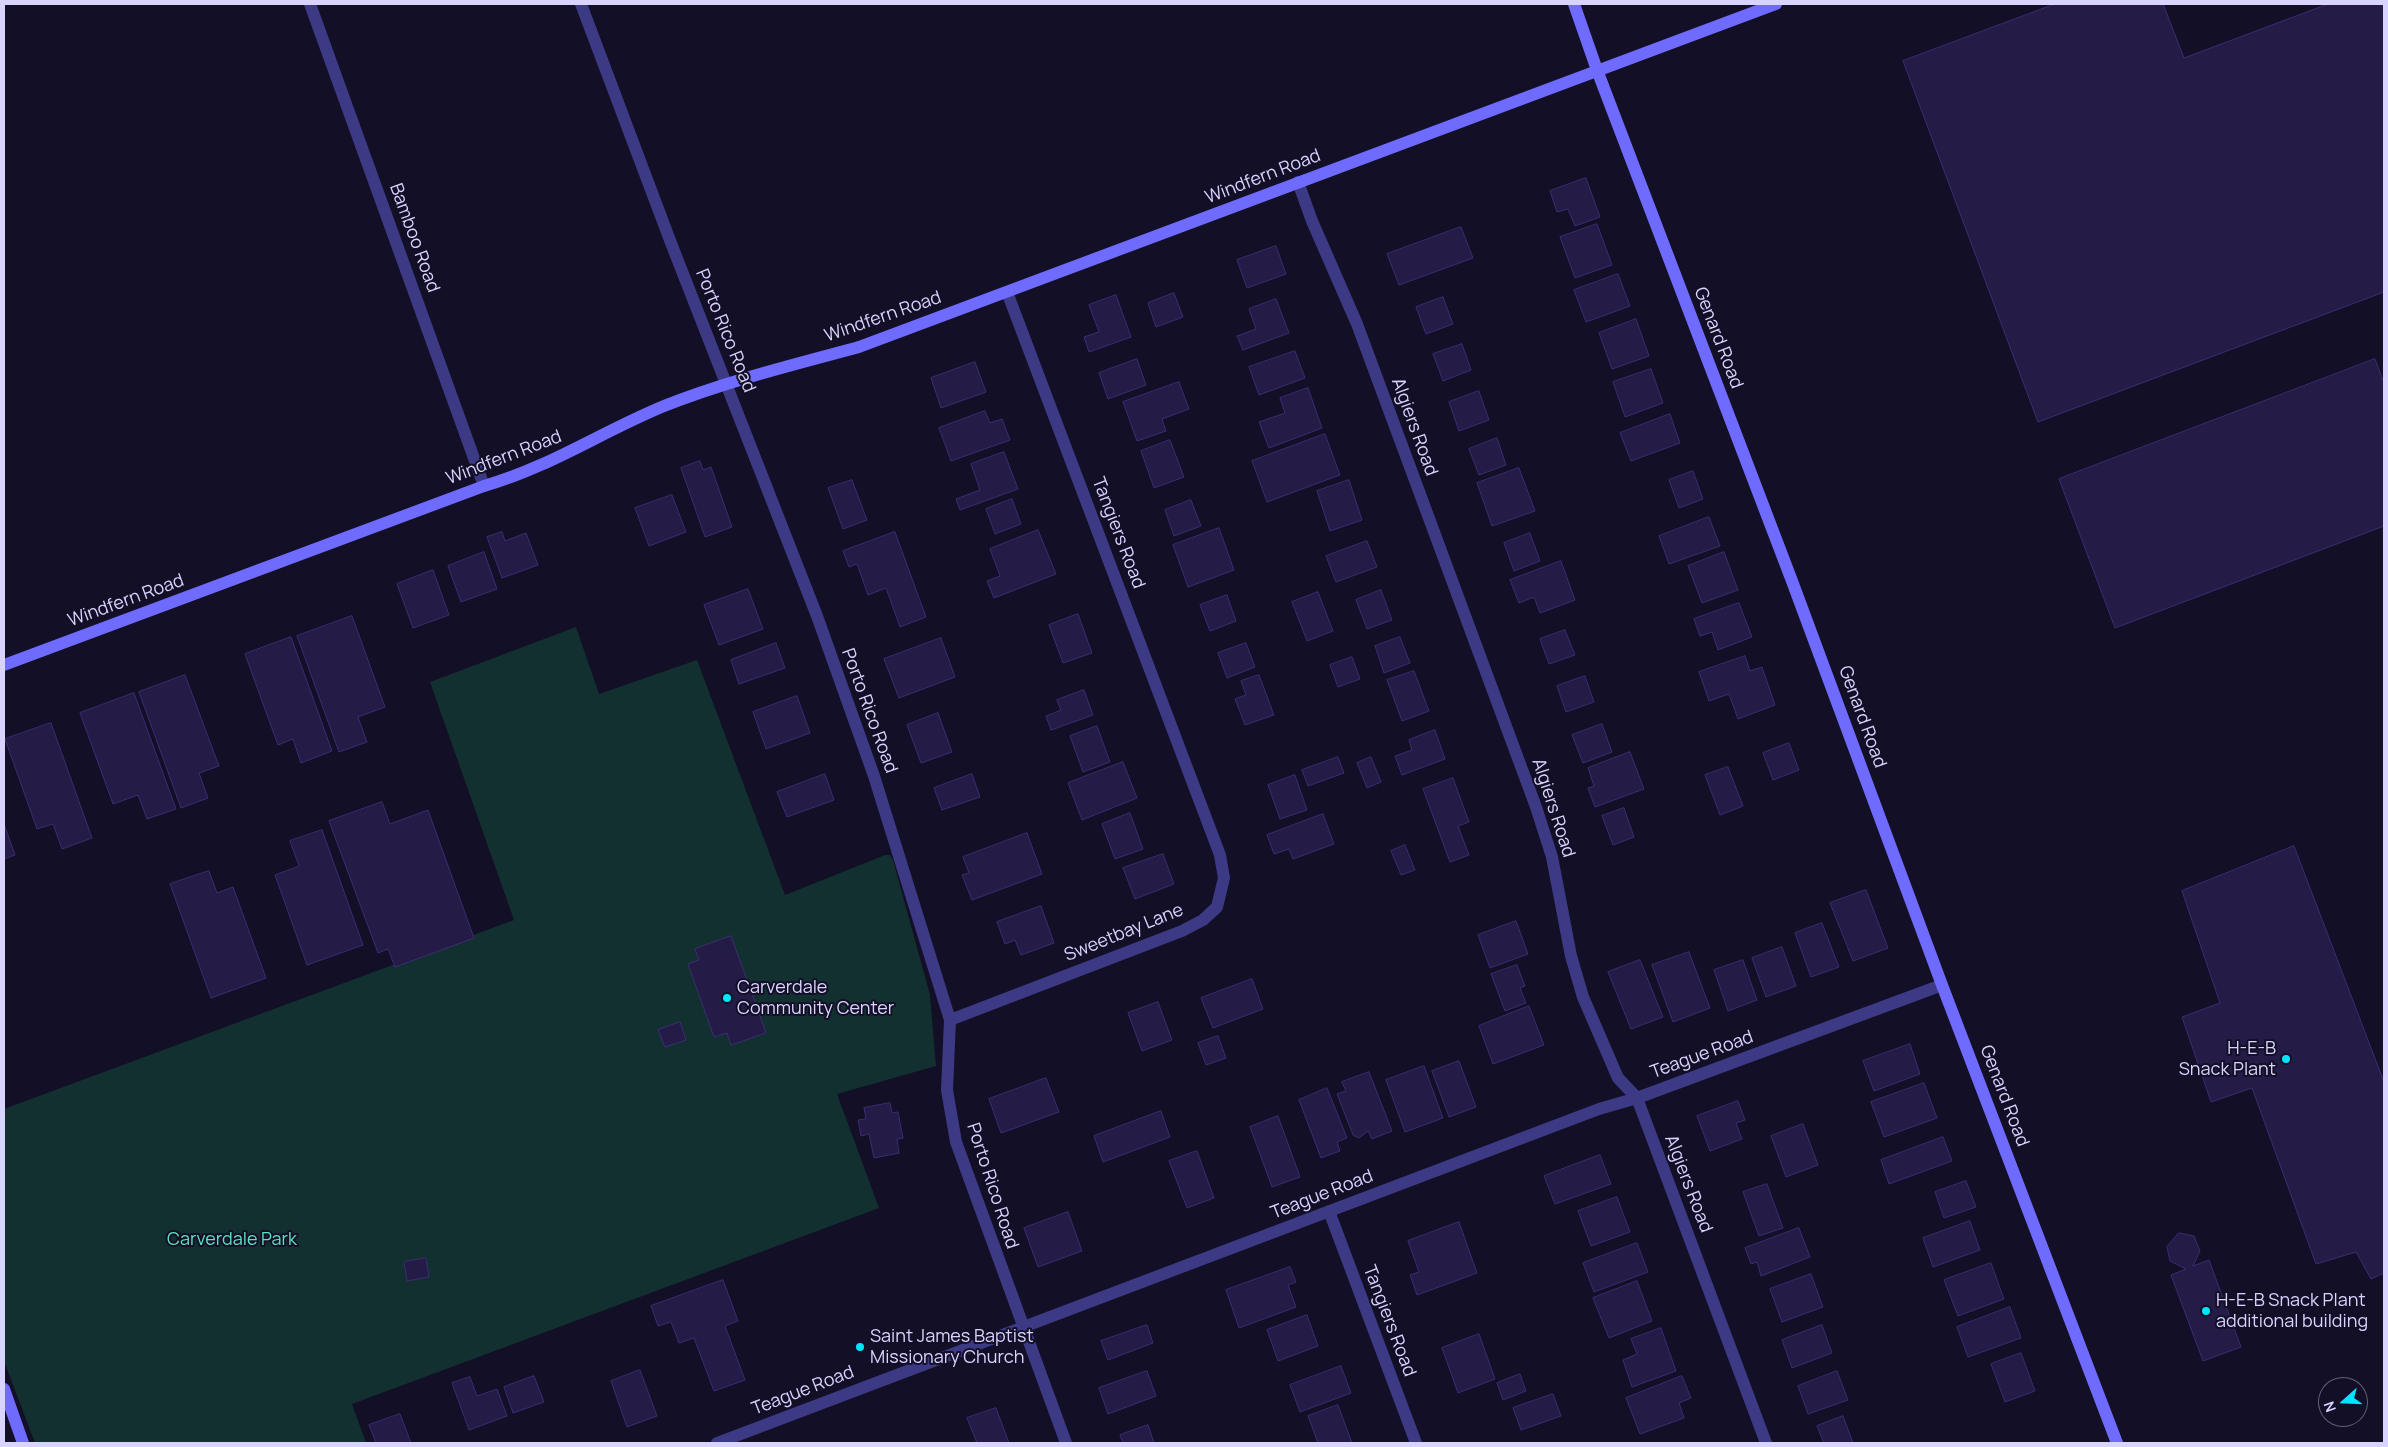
<!DOCTYPE html>
<style>
body{margin:0}
#map{position:relative;width:2388px;height:1447px;overflow:hidden;background:#130f26;font-family:Manrope,sans-serif}
canvas{display:block}
.frame{position:absolute;inset:0;border:5px solid #d9d4ff;pointer-events:none}
.north{position:absolute;left:2318px;top:1377px;width:50px;height:50px;box-sizing:border-box;background:#130f26;border:1px solid #625e7d;border-radius:50%;rotate:250deg;font-size:14px;font-weight:700;line-height:20px;text-align:center;color:#d9d4ff}
.north::after{content:'';display:block;margin:auto;width:18px;height:22px;background:#00e5ff;clip-path:polygon(50% 0,100% 100%,50% 72%,0 100%)}
</style>
<div id="map">
<canvas width="2388" height="1447"></canvas>
<div class="frame"></div>
<div class="north">N</div>
</div>
<script>
const c = document.querySelector('canvas').getContext('2d');
c.lineJoin = 'round';
function paint(path, color) { c.fillStyle = color; c.fill(path, 'evenodd'); }
function trace(path, color, width, dash) { c.strokeStyle = color; c.lineWidth = width; c.lineCap = dash ? 'butt' : 'round'; c.setLineDash(dash || []); c.stroke(path); }
function write(font, color, halo, rows, align = 'center') {
  c.font = font + ' Manrope,sans-serif'; c.lineWidth = 4; c.setLineDash([]); c.textBaseline = 'middle'; c.strokeStyle = halo; c.fillStyle = color; for (const [text, x, y, turn = 0] of rows) {
    c.save(); c.translate(x, y); c.rotate((+turn || 0) * Math.PI / 180); c.textAlign = isNaN(turn) ? turn : align; if (halo) c.strokeText(text, 0, 0); c.fillText(text, 0, 0); c.restore();
  }
}
paint(new Path2D(`
 M576,627l23,67 98,-34 88,235 100,-40h5l3,5 37,135 6,71 -99,28 42,114 -527,196 14,39h-331l-31,-82v-252l510,-189 -84,-238z`), '#12302f');
const building = new Path2D(`
 M2055,4h108l21,54 144,-54h56v288l-346,130 -135,-361z
 M1586,178l14,39 -25,9 -7,-17 -11,3 -7,-21z
 M1597,224l15,41 -37,13 -15,-41z
 M1461,227l12,31 -74,27 -12,-31z
 M1276,246l10,28 -39,14 -10,-28z
 M1618,274l12,32 -44,16 -12,-32z
 M1174,293l9,24 -27,10 -8,-24z
 M1116,295l15,42 -42,15 -5,-15 15,-5 -10,-27z
 M1443,297l10,27 -27,10 -10,-27z
 M1276,299l13,34 -46,17 -6,-14 19,-7 -7,-20z
 M1636,319l13,37 -37,13 -13,-36z
 M1462,344l9,26 -28,11 -10,-27z
 M1295,351l10,27 -46,17 -10,-28z
 M1137,359l9,26 -38,14 -9,-26z
 M2375,359l9,24v143l-269,102 -56,-149z
 M975,362l11,30 -45,16 -10,-30z
 M1651,369l12,34 -38,14 -12,-35z
 M1179,382l10,27 -27,10 4,12 -29,10 -14,-39z
 M1308,388l14,40 -53,20 -10,-26 26,-9 -5,-15z
 M1479,391l10,29 -30,11 -10,-29z
 M985,411l5,12 12,-4 8,21 -59,21 -12,-33z
 M1670,414l10,29 -49,18 -11,-28z
 M1325,434l15,41 -73,27 -15,-41z
 M1497,438l9,27 -27,10 -10,-26z
 M1170,440l14,37 -30,11 -13,-37z
 M1004,452l14,37 -58,21 -4,-11 24,-9 -9,-26z
 M700,461l3,9 8,-3 21,60 -27,10 -24,-69z
 M1519,468l16,43 -43,15 -15,-43z
 M1693,471l10,28 -24,9 -10,-28z
 M852,480l15,40 -24,9 -15,-41z
 M1349,480l13,40 -32,11 -13,-40z
 M672,495l14,37 -37,14 -14,-38z
 M1012,499l9,25 -26,10 -9,-25z
 M1191,500l10,26 -27,10 -9,-26z
 M1709,517l11,29 -51,18 -10,-28z
 M1219,528l15,42 -46,17 -15,-42z
 M1038,530l18,44 -62,24 -7,-17 13,-5 -10,-27z
 M502,532l3,9 21,-8 12,32 -36,13 -15,-41z
 M895,532l31,85 -26,10 -14,-39 -18,7 -11,-31 -8,3 -6,-16z
 M1530,533l10,28 -26,10 -10,-28z
 M1367,541l10,26 -41,15 -10,-26z
 M484,552l13,37 -36,13 -13,-36z
 M1724,552l14,38 -36,13 -14,-37z
 M1561,561l14,39 -35,13 -6,-16 -15,6 -9,-23z
 M433,570l16,45 -36,13 -16,-44z
 M748,589l15,40 -44,16 -15,-40z
 M1381,590l11,30 -25,9 -11,-29z
 M1318,592l15,39 -26,10 -15,-39z
 M1227,595l9,26 -26,10 -10,-26z
 M1739,603l13,34 -34,13 -6,-18 -12,4 -6,-17z
 M1078,614l14,39 -29,10 -14,-38z
 M352,616l33,91 -27,10 9,25 -28,10 -42,-116z
 M1565,630l10,25 -26,9 -9,-25z
 M291,637l41,114 -31,12 -8,-24 -15,6 -33,-91z
 M1400,637l10,26 -26,10 -9,-27z
 M941,638l14,39 -56,21 -15,-39z
 M776,643l9,25 -46,16 -8,-24z
 M1246,643l9,24 -28,11 -9,-25z
 M1745,656l5,15 12,-4 13,38 -37,14 -9,-25 -20,7 -10,-29z
 M1352,657l8,22 -22,8 -8,-22z
 M1414,671l15,40 -27,10 -15,-41z
 M185,675l34,91 -20,7 9,25 -27,10 -42,-116z
 M1259,675l15,40 -29,10 -10,-26 11,-4 -5,-14z
 M1585,676l9,26 -28,10 -9,-26z
 M1084,690l9,25 -42,15 -5,-14 15,-6 -4,-10z
 M134,693l42,116 -29,10 -9,-24 -25,9 -33,-91z
 M797,696l13,37 -44,16 -13,-37z
 M938,713l14,39 -31,11 -14,-38z
 M51,723l41,115 -30,11 -9,-25 -16,5 -32,-90z
 M1602,724l10,28 -29,11 -11,-28z
 M1097,726l13,36 -27,10 -13,-36z
 M1435,730l10,29 -43,16 -7,-19 17,-6 -3,-10z
 M1789,743l10,27 -26,10 -10,-27z
 M1630,752l14,37 -49,18 -7,-19 6,-2 -6,-18z
 M1338,757l6,16 -36,13 -6,-16z
 M1371,757l10,25 -14,6 -10,-25z
 M1123,762l14,36 -55,22 -14,-37z
 M1728,767l15,39 -23,9 -15,-40z
 M825,774l9,26 -47,17 -10,-25z
 M972,774l8,23 -38,13 -8,-22z
 M1295,775l12,35 -27,9 -12,-34z
 M1453,778l16,44 -11,4 11,29 -19,7 -27,-73z
 M382,802l8,22 38,-14 46,128 -79,29 -7,-18 -10,4 -49,-132z
 M1624,808l10,29 -21,8 -11,-29z
 M1130,813l13,36 -28,10 -13,-35z
 M1323,814l11,30 -41,15 -4,-10 -15,5 -7,-19z
 M4,824l11,31 -11,4z
 M322,830l41,115 -56,20 -32,-90 24,-9 -9,-25z
 M1027,833l15,41 -70,26 -10,-25 7,-2 -6,-16z
 M1405,845l10,25 -14,5 -10,-24z
 M2294,846l90,236v191l-13,6 -15,-27 -40,12 -64,-176 -41,14 -29,-85 38,-14 -38,-112z
 M1163,854l11,30 -39,15 -12,-31z
 M209,871l8,22 16,-6 33,91 -55,20 -41,-114z
 M1866,890l22,58 -35,13 -23,-58z
 M1041,906l13,37 -33,12 -6,-15 -10,4 -8,-22z
 M1516,921l12,33 -38,14 -12,-33z
 M1822,923l17,44 -28,10 -16,-44z
 M731,936l35,97 -35,12 -4,-12 -13,4 -26,-73 11,-4 -4,-11z
 M1782,947l14,39 -30,11 -14,-39z
 M1689,952l21,56 -37,14 -21,-57z
 M1640,960l23,57 -32,12 -23,-57z
 M1743,960l14,40 -29,11 -14,-41z
 M1517,965l8,21 -5,2 6,15 -21,8 -14,-37z
 M1252,979l11,30 -50,19 -12,-30z
 M1158,1002l14,38 -30,11 -14,-38z
 M1529,1006l15,39 -51,19 -14,-38z
 M680,1022l6,18 -21,7 -7,-17z
 M1218,1036l8,22 -20,7 -8,-22z
 M1910,1044l10,30 -46,17 -11,-30z
 M1459,1061l17,46 -27,10 -17,-46z
 M1424,1066l19,52 -38,14 -19,-52z
 M1369,1072l23,59 -20,8 -4,-8 -9,7 -6,-3 -16,-41 9,-3 -4,-9z
 M1046,1078l13,34 -58,21 -12,-34z
 M1924,1083l13,35 -53,19 -13,-35z
 M1327,1088l20,50 -10,4 3,9 -19,7 -22,-58z
 M1738,1101l7,19 -9,3 6,16 -32,12 -13,-35z
 M890,1103l2,10 6,-1 5,26 -6,1 2,14 -25,5 -5,-24 -8,2 -3,-16 8,-1 -2,-11z
 M1161,1111l9,26 -67,25 -9,-26z
 M1278,1116l22,61 -28,10 -22,-60z
 M1803,1124l15,41 -32,12 -15,-41z
 M1943,1137l9,24 -63,23 -8,-24z
 M1197,1151l17,47 -27,10 -18,-47z
 M1600,1155l11,29 -56,20 -11,-28z
 M1966,1181l10,26 -32,11 -9,-26z
 M1767,1184l16,44 -24,8 -16,-44z
 M1617,1197l13,35 -39,14 -13,-35z
 M1068,1212l14,39 -44,16 -14,-39z
 M1970,1221l10,29 -47,17 -10,-29z
 M1459,1222l18,51 -60,22 -7,-20 9,-3 -11,-31z
 M1799,1228l11,29 -49,19 -4,-14 -6,2 -6,-16z
 M2179,1233l15,3 6,15 -7,15 16,-6 32,87 -38,14 -32,-86 15,-6 -16,-8 -3,-14z
 M1637,1243l11,29 -54,20 -11,-29z
 M426,1258l3,19 -22,4 -3,-19z
 M1991,1263l13,36 -46,17 -14,-36z
 M1290,1267l6,15 -8,3 8,22 -57,21 -13,-38z
 M1811,1274l12,33 -41,15 -12,-33z
 M723,1280l15,41 -13,5 20,54 -31,11 -20,-53 -15,5 -8,-21 -13,4 -7,-20z
 M1637,1281l15,40 -43,17 -16,-40z
 M2010,1307l11,31 -53,19 -11,-30z
 M1307,1315l11,31 -40,15 -11,-31z
 M1147,1325l6,18 -45,17 -7,-19z
 M1822,1325l10,28 -40,15 -10,-28z
 M1661,1328l15,43 -44,16 -9,-27 14,-6 -6,-15z
 M1479,1334l16,45 -37,14 -16,-45z
 M2021,1353l14,38 -30,11 -14,-38z
 M1341,1366l10,27 -51,19 -10,-27z
 M640,1370l17,46 -30,11 -16,-46z
 M1147,1371l9,25 -48,18 -9,-26z
 M1837,1371l11,29 -40,14 -10,-28z
 M1520,1374l6,17 -23,9 -6,-17z
 M534,1376l10,26 -31,11 -9,-26z
 M1682,1376l9,22 -12,5 5,15 -44,16 -14,-36z
 M470,1377l7,19 20,-7 10,27 -38,14 -17,-47z
 M1553,1394l8,22 -40,14 -8,-22z
 M1338,1405l14,38h-34l-10,-27z
 M996,1408l13,35h-32l-10,-25z
 M400,1414l11,29h-35l-7,-18z
 M1843,1416l10,27h-29l-7,-17z
 M1148,1425l6,18h-31l-3,-8z`);
paint(building, '#241b47');
trace(building, '#3b2d73', 1);
trace(new Path2D(`
 M310,4l174,482
 M581,4l90,239 146,373 57,160 76,244 -3,70 9,52 110,301
 M1298,182l14,39 45,103 179,483 16,50 19,99 12,41 35,81 19,20 129,345
 M950,1020l232,-89 21,-11 14,-13 7,-29 -4,-23 -213,-563
 M1329,1211l87,232
 M717,1443l882,-334 38,-11 305,-113`), '#3d3a85', 12);
trace(new Path2D(`
 M1574,4l23,66 195,511 150,404 175,458
 M4,665l480,-179c66,-19 117,-54 180,-80 63,-25 129,-41 195,-59l917,-343
 M4,1389l19,54`), '#6f6bff', 12);
for (const [x, y, r, color] of [
 [727,998,5,"#00e5ff"],
 [2286,1059,5,"#00e5ff"],
 [2206,1311,5,"#00e5ff"],
 [860,1347,5,"#00e5ff"]
]) { const dot = new Path2D(); dot.arc(x, y, r, 0, 2 * Math.PI); c.fillStyle = color; c.fill(dot); trace(dot, '#130f26', 2); }
write('18px', '#d9d4ff', '#130f26', [
 ["Windfern Road",1263,177,-21],
 ["Bamboo Road",414,238,70],
 ["Windfern Road",883,317,-19],
 ["Porto Rico Road",725,331,68],
 ["Genard Road",1718,338,69],
 ["Algiers Road",1414,427,70],
 ["Windfern Road",504,458,-21],
 ["Tangiers Road",1118,533,69],
 ["Windfern Road",126,601,-20],
 ["Porto Rico Road",869,711,70],
 ["Genard Road",1862,717,70],
 ["Algiers Road",1553,808,72],
 ["Sweetbay Lane",1124,933,-22],
 ["Teague Road",1702,1055,-20],
 ["Genard Road",2004,1096,69],
 ["Algiers Road",1688,1184,69],
 ["Porto Rico Road",992,1186,72],
 ["Teague Road",1322,1195,-21],
 ["Tangiers Road",1389,1321,69],
 ["Teague Road",803,1391,-21]
]);
write('18px', '#d9d4ff', '#130f26', [
 ["Carverdale",737,988],
 ["Community Center",737,1009],
 ["H-E-B",2276,1049,"right"],
 ["Snack Plant",2276,1070,"right"],
 ["H-E-B Snack Plant",2216,1301],
 ["additional building",2216,1322],
 ["Saint James Baptist",870,1337],
 ["Missionary Church",870,1358]
], 'left');
write('18px', '#5fe0c0', '#130f26', [
 ["Carverdale Park",232,1240]
]);
</script>
